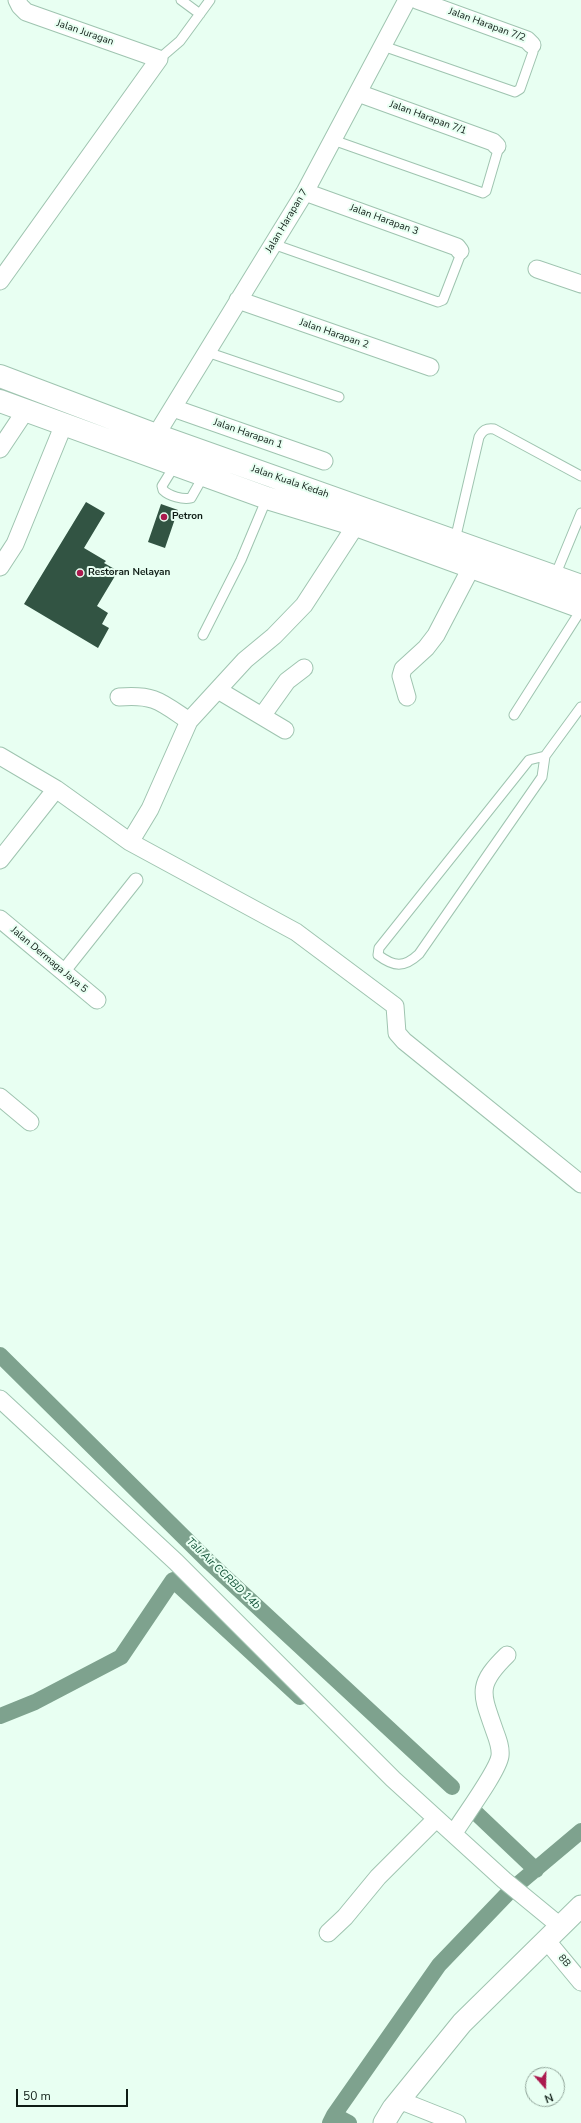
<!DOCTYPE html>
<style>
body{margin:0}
#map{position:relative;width:581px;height:2123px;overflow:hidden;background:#e8fff2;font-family:"Nunito Sans",sans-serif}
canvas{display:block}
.north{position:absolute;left:525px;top:2067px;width:40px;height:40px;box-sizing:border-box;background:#e8fff2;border:1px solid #91a59a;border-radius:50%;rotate:160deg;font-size:11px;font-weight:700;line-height:16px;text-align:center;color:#0f1d16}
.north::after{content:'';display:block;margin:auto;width:14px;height:18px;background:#ab194e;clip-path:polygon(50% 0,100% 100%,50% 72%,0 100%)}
.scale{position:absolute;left:16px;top:2089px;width:112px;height:18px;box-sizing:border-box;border:2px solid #0f1d16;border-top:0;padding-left:5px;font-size:12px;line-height:14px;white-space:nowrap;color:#0f1d16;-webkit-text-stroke:3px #e8fff2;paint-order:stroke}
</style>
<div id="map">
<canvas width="581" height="2123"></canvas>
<div class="north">N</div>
<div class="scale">50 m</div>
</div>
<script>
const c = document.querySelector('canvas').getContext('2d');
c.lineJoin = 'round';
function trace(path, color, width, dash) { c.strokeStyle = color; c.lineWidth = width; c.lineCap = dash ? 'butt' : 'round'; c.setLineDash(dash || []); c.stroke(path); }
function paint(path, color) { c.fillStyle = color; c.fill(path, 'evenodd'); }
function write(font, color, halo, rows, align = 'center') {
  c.font = font + ' "Nunito Sans",sans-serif'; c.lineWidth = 4; c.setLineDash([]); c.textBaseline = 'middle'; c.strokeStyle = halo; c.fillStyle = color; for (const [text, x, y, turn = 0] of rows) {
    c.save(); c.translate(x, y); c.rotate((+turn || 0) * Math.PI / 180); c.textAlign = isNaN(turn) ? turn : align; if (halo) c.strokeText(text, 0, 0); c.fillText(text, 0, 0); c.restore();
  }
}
trace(new Path2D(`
 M0,1355l210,208 242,224
 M0,1716l35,-14 86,-45 52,-77 127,117
 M476,1813l60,57
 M334,2115l105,-150 72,-75 70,-59
 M330,2123l4,-8 15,8`), '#7ea28e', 16);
paint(new Path2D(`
 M86,502l19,11 -21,35 22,13 -2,2 14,8 -21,35 11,7 -6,11 7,4 -11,20 -74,-44z
 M161,504l17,6 -13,38 -17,-6z`), '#325443');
const service = new Path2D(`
 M181,0l19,14
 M383,46l132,46 5,-3 13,-37 -1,-7
 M159,59l21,-18 30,-41
 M333,140l150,53 3,-2 12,-41 -1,-4
 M273,244l165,58 5,-2 17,-44v-5
 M207,352l132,45
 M175,465l-13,21 1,4c6,6 20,10 28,8l13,-23
 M455,540l24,-103c4,-7 7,-9 15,-8l87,47
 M555,576l26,-63
 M203,635l38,-75 26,-62
 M514,715l67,-105
 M545,756l-16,4 -150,188 -1,7c16,12 26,13 41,-1l123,-177 3,-21 36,-49`);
const pedestrian = new Path2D(`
 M63,972l73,-92`);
const minor = new Path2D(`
 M417,0l110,40 5,5
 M358,93l135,49 4,4
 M305,192l152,55 3,4
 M537,269l44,15
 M0,281l159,-222 -133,-47 -6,-6 -3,-6
 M238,300l192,67
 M173,408l151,53
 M156,435l149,-243 102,-192
 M0,449l26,-39
 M0,567l15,-23 49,-120
 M218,690l67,40
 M119,697c36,-3 42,5 70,24
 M407,697l-6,-21 2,-7 23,-21 10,-13 35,-67
 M262,716l25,-35 17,-13
 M0,756l56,33 74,53 166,90 99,74 2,27 7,8 177,143
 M130,842l20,-33 39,-88 56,-61 29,-24 30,-31 52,-80
 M0,860l56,-71
 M0,919l97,81
 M0,1097l30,25
 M0,1399l176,163 217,217 111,101 56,46
 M454,1833c9,-15 44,-62 46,-77 1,-8 -2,-16 -5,-24 -13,-38 -20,-46 12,-77
 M328,1933l17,-16 33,-40 58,-58
 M547,1941l34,41
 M399,2100l58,23`);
const tertiary = new Path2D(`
 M384,2123l9,-15 69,-85 119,-117`);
const primary = new Path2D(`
 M0,376l156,59 425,151
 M0,401l267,97 89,27 225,82`);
trace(service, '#9fc4b0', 11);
trace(pedestrian, '#9fc4b0', 15);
trace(minor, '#9fc4b0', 19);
trace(tertiary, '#9fc4b0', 23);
trace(primary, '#9fc4b0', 24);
trace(service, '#fff', 9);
trace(pedestrian, '#fff', 13);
trace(minor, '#fff', 17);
trace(tertiary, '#fff', 21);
trace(primary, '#fff', 22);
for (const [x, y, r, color] of [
 [164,517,4,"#ab194e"],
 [80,573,4,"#ab194e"]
]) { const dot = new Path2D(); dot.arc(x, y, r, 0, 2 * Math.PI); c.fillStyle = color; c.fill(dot); trace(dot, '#e8fff2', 1.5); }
write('10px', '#0f1d16', '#e8fff2', [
 ["Jalan Harapan 7/2",487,25,20],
 ["Jalan Juragan",85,33,19],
 ["Jalan Harapan 7/1",428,118,20],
 ["Jalan Harapan 3",384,220,20],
 ["Jalan Harapan 7",287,221,-59],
 ["Jalan Harapan 2",334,334,19],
 ["Jalan Harapan 1",248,434,19],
 ["Jalan Kuala Kedah",290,482,19],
 ["Jalan Dermaga Jaya 5",49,960,40],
 ["8B",564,1961,50]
]);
write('bold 10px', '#0f1d16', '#e8fff2', [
 ["Petron",172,517],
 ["Restoran Nelayan",88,573]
], 'left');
write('italic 11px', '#135338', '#e8fff2', [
 ["Tali Air CCRBD 14b",223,1574,44]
]);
</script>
